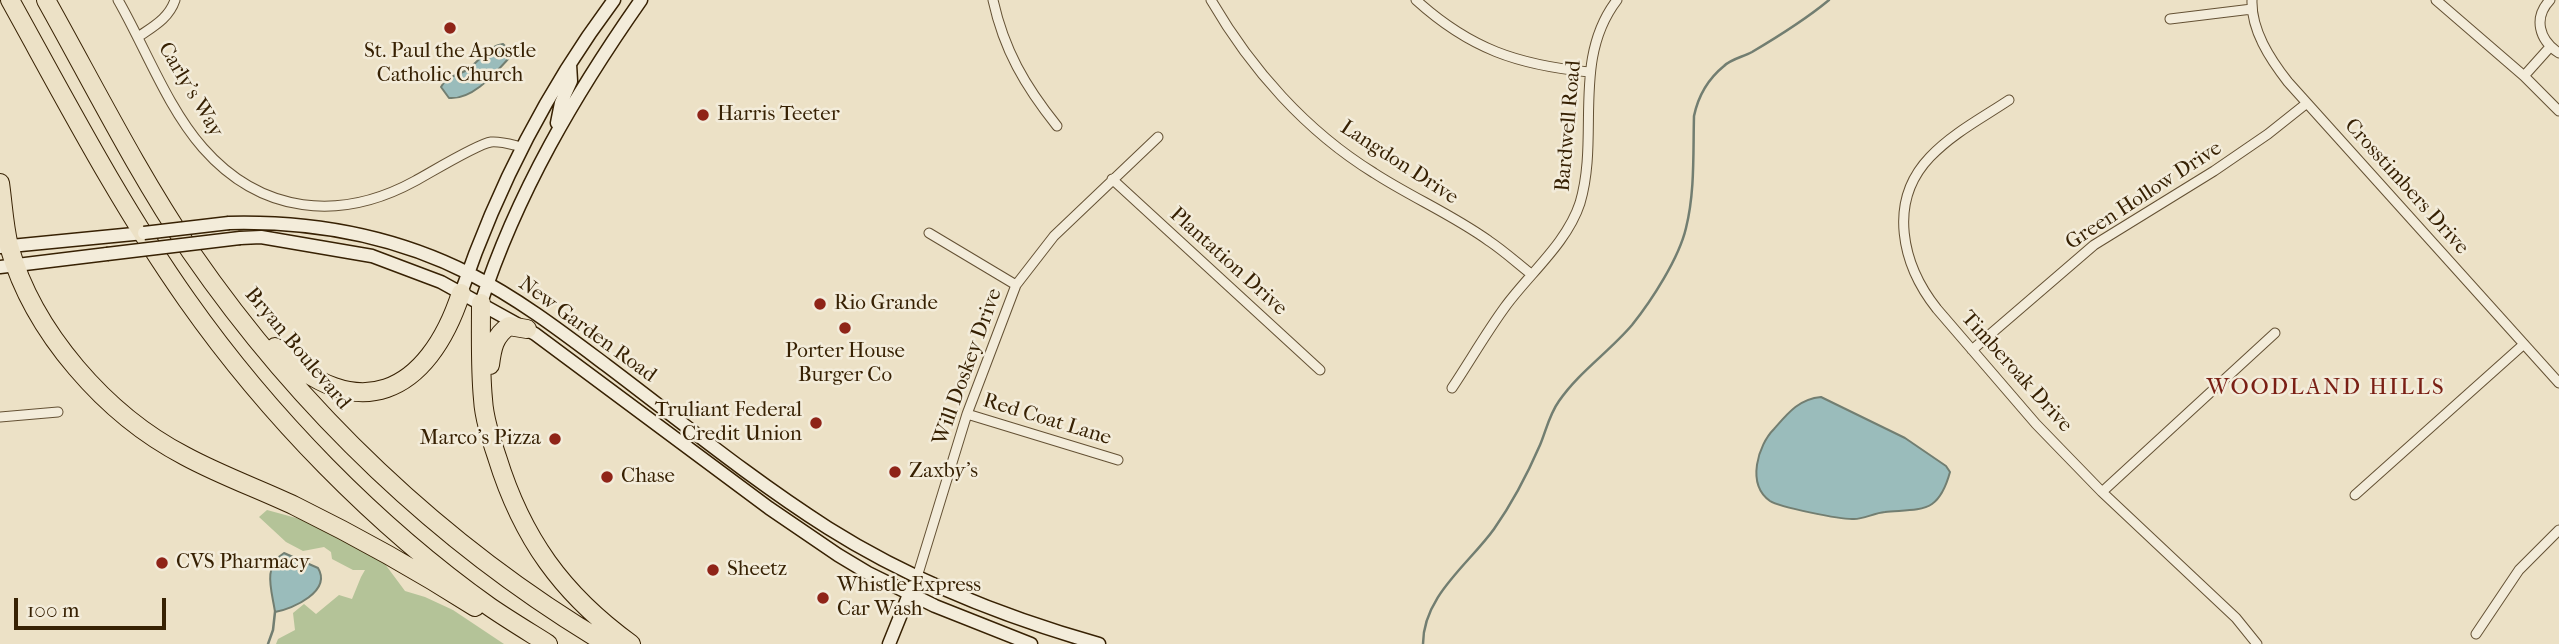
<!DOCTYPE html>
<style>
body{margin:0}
#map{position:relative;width:2559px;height:644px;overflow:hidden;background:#ece1c6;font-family:"IM FELL French Canon",serif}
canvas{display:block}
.scale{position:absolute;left:14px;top:598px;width:152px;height:32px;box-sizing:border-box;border:4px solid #372103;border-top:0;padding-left:9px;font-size:21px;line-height:24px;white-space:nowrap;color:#372103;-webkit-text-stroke:5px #f3ecda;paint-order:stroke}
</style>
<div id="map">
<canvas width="2559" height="644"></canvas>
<div class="scale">100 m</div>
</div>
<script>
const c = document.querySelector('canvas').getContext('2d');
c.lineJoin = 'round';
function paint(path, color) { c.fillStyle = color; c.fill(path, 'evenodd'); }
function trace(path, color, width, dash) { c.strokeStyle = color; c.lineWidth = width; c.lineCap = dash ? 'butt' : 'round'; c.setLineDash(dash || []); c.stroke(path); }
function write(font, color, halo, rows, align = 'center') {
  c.font = font + ' "IM FELL French Canon",serif'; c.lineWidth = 5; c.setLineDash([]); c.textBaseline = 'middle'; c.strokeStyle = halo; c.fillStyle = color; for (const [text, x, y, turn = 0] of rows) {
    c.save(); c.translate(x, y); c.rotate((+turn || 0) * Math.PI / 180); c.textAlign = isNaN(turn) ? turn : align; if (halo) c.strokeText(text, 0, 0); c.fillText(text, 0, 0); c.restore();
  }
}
paint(new Path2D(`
 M267,510l33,9 27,11 55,30 23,31 20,6 28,13 51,34h-228l2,-5 17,-9 -2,-17 11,-9 12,10 23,-19 13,4 9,-22 4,-7h-12l-21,-11 -1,-7 -7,-5 -21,4 -17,-9 -27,-25z`), '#b4c398');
const water = new Path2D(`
 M503,44l6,6 1,7c-15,16 -37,43 -61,41l-8,-11c6,-11 14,-11 24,-16 14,-8 22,-25 38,-27z
 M1821,397l84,41 41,28 4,6c-3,11 -8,25 -18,32 -11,8 -33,6 -47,8 -11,1 -21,7 -31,7 -12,1 -75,-12 -84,-18 -24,-17 -12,-56 4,-72 14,-16 25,-30 47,-32z
 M284,553l34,15c14,23 -25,41 -43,44 -3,-21 -13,-46 9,-59z`);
paint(water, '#9abcbb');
trace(water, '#727e71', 2);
trace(new Path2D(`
 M268,644l5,-14 2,-18
 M1423,644c0,-48 46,-80 71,-115 19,-27 33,-54 46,-84 6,-14 9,-30 19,-44 20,-29 50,-49 73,-76 20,-25 47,-67 54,-97 9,-36 7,-75 8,-112 4,-19 14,-37 30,-50 7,-7 19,-9 28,-14 27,-16 53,-32 77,-52`), '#727e71', 2.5);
const street = new Path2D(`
 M118,0c27,47 49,107 85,148 58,66 137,74 212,33 15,-8 62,-37 76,-39 10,-1 22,3 31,5
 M993,0c11,50 32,86 64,126
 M1211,0c40,69 95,131 163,173 37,24 79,42 115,68 15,10 28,22 42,33
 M1416,0c54,49 102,65 173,72
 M2252,0c-1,30 18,59 36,82l271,301
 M2436,0l88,76 35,35
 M2550,0c-17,18 -11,40 9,53
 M2170,19l82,-10
 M138,37c16,-11 31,-19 37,-37
 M2524,76l26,-29
 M2009,100c-27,18 -56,33 -79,57 -43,45 -28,108 7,152l99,115 66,68 134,126 21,26
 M1112,179l208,191
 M929,233l87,52
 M1972,350l122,-105 120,-74 54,-37 39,-31
 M1452,388c18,-27 34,-55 53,-81 24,-33 62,-64 75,-104 20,-67 -9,-143 37,-203
 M967,414l151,46
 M0,417l58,-5
 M2102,492l173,-159
 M2355,495l169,-151
 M917,577l50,-163 49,-129 38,-49 104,-99
 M2476,634l43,-64 40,-40`);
const secondary = new Path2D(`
 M557,123l4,-20 10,-22 -1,-17
 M229,223c83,-2 166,13 241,51 49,25 92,58 136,91 73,55 145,114 222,163 84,53 176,89 271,116
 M240,238l21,-1 111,19 69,26 94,52 234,174 69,47 30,18 67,33 96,38
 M0,247l144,-14
 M0,267l107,-13
 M461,293c36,-105 87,-205 153,-293
 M481,303c36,-110 94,-209 160,-303
 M889,644l23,-57`);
const highway = new Path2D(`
 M10,0c56,101 110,205 177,300 81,115 189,226 303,307 19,13 39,25 58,37
 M46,0c47,84 91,172 145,252 109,158 251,294 416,392
 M0,183c3,21 4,43 9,63 24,86 97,169 176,210 35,19 74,33 110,50 63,31 122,64 180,101
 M481,303c0,32 -1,65 2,96 1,19 8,40 14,58 25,81 65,137 134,187
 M275,347c82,81 153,47 186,-54
 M490,365c2,-16 4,-29 19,-39l18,3`);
trace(street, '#645134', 11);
trace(secondary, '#372103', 15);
trace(highway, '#372103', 20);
trace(street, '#f3ecda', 9);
trace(secondary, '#f3ecda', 12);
trace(highway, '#ece1c6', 18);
const secondaryBridge = new Path2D(`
 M144,233l85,-10
 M107,254l133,-16`);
trace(secondaryBridge, '#372103', 15, []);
trace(secondaryBridge, '#f3ecda', 12);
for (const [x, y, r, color] of [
 [450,28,7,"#8f2418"],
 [703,115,7,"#8f2418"],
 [820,304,7,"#8f2418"],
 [845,328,7,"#8f2418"],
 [816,423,7,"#8f2418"],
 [555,439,7,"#8f2418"],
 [895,472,7,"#8f2418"],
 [607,477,7,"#8f2418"],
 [162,563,7,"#8f2418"],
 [713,570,7,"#8f2418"],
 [823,598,7,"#8f2418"]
]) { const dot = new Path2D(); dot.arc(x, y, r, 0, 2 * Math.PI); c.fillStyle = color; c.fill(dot); trace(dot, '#f3ecda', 2.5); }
write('21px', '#372103', '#f3ecda', [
 ["St. Paul the Apostle",450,52,"center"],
 ["Catholic Church",450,76,"center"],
 ["Harris Teeter",717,115],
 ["Rio Grande",834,304],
 ["Porter House",845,352,"center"],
 ["Burger Co",845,376,"center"],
 ["Truliant Federal",802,411,"right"],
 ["Credit Union",802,435,"right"],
 ["Marco's Pizza",541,439,"right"],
 ["Zaxby's",909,472],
 ["Chase",621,477],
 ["CVS Pharmacy",176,563],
 ["Sheetz",727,570],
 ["Whistle Express",837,586],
 ["Car Wash",837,610]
], 'left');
write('21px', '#372103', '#f3ecda', [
 ["Carly's Way",190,90,59],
 ["Bardwell Road",1569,126,-85],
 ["Langdon Drive",1399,163,33],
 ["Crosstimbers Drive",2406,187,48],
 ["Green Hollow Drive",2144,196,-33],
 ["Plantation Drive",1228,262,42],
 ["New Garden Road",587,330,36],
 ["Bryan Boulevard",297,349,50],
 ["Will Doskey Drive",968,367,-70],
 ["Timberoak Drive",2016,372,48],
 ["Red Coat Lane",1047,420,17]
]);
c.letterSpacing = '2px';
write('23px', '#7a1f14', '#f3ecda', [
 ["WOODLAND HILLS",2326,388]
]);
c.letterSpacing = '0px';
</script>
